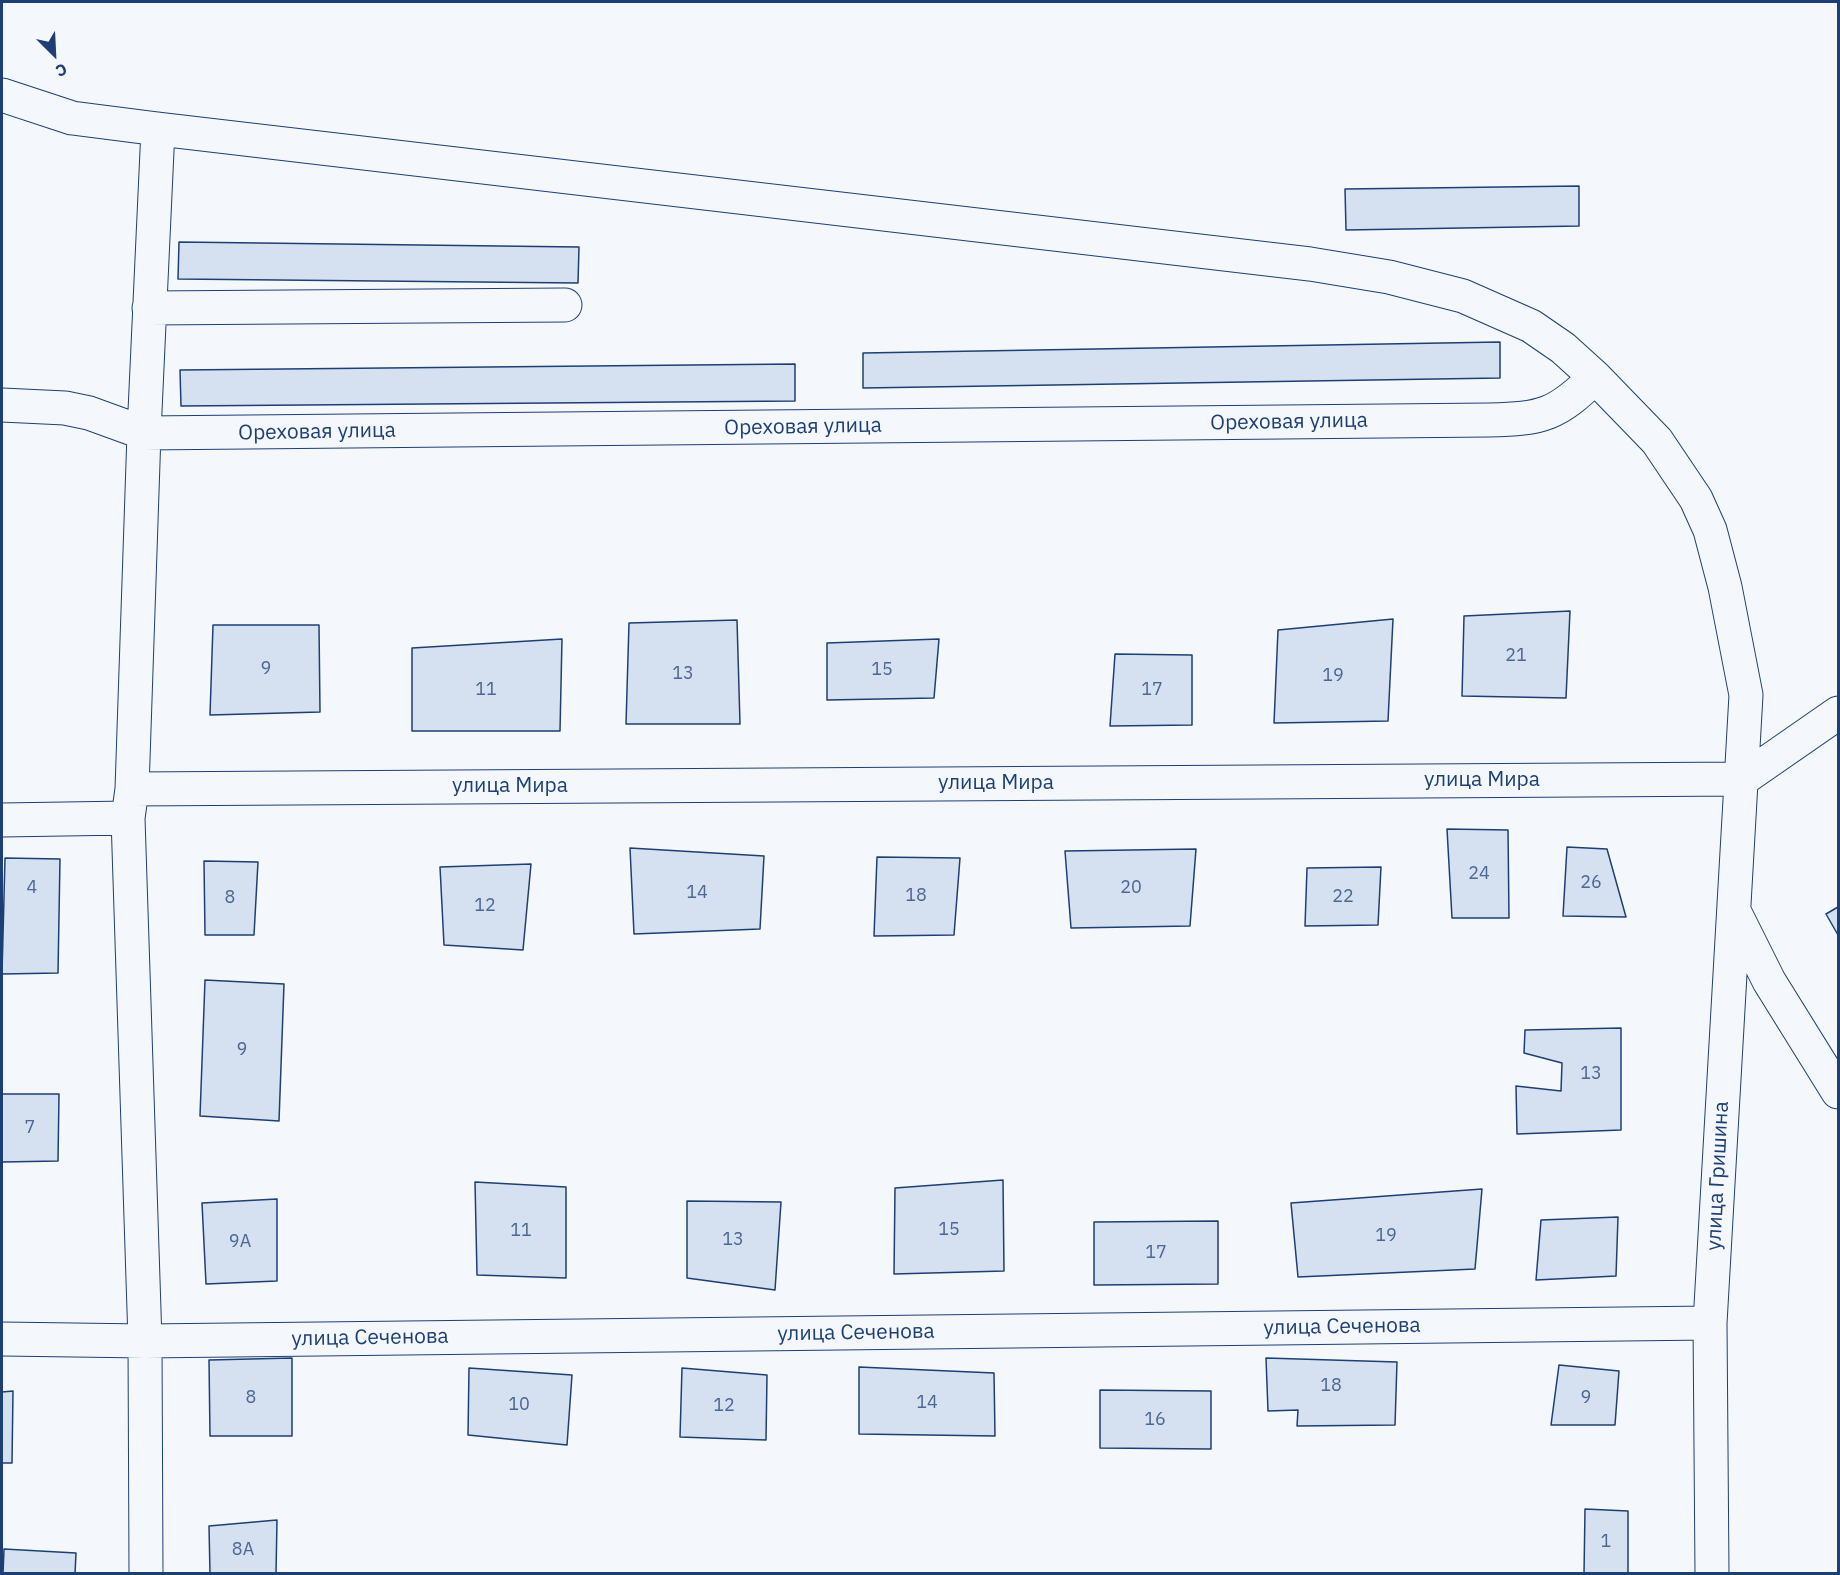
<!DOCTYPE html>
<meta charset="utf-8">
<style>
body{margin:0}
#map{position:relative;width:1840px;height:1575px;overflow:hidden;background:#f4f7fb;font-family:"IBM Plex Sans",sans-serif}
canvas{display:block}
.frame{position:absolute;inset:0;border:3px solid #1d3f73;pointer-events:none}
.north{position:absolute;left:24px;top:24px;width:60px;height:60px;-webkit-text-stroke:4px #f4f7fb;paint-order:stroke;rotate:156deg;font-size:16px;font-weight:700;line-height:24px;text-align:center;color:#1d3f73}
.north::after{content:'';display:block;margin:auto;width:21px;height:27px;background:#1d3f73;clip-path:polygon(50% 0,100% 100%,50% 72%,0 100%)}
</style>
<div id="map">
<canvas width="1840" height="1575"></canvas>
<div class="frame"></div>
<div class="north">С</div>
</div>
<script>
const c = document.querySelector('canvas').getContext('2d');
c.lineJoin = 'round';
function paint(path, color) { c.fillStyle = color; c.fill(path, 'evenodd'); }
function trace(path, color, width, dash) { c.strokeStyle = color; c.lineWidth = width; c.lineCap = dash ? 'butt' : 'round'; c.setLineDash(dash || []); c.stroke(path); }
function write(font, color, halo, rows, align = 'center') {
  c.font = font + ' "IBM Plex Sans",sans-serif'; c.lineWidth = 4.5; c.setLineDash([]); c.textBaseline = 'middle'; c.strokeStyle = halo; c.fillStyle = color; for (const [text, x, y, turn = 0] of rows) {
    c.save(); c.translate(x, y); c.rotate((+turn || 0) * Math.PI / 180); c.textAlign = isNaN(turn) ? turn : align; if (halo) c.strokeText(text, 0, 0); c.fillText(text, 0, 0); c.restore();
  }
}
const building = new Path2D(`
 M1579,186v40l-233,4 -1,-41z
 M179,242l400,5 -1,36 -400,-4z
 M1500,342v36l-637,10v-35z
 M795,364v37l-614,5 -1,-36z
 M1570,611l-4,87 -104,-2 2,-80z
 M1393,619l-5,102 -114,2 4,-93z
 M737,620l3,104h-114l3,-101z
 M213,625h106l1,87 -110,3z
 M562,639l-2,92h-148v-83z
 M939,639l-5,59 -107,2v-57z
 M1115,654l77,1v70l-82,1z
 M1447,829l61,1 1,88h-57z
 M1567,847l40,2 19,68 -63,-1z
 M630,848l134,8 -4,73 -126,5z
 M1196,849l-6,77 -119,2 -6,-77z
 M877,857l83,1 -6,77 -80,1z
 M5,858l55,1 -2,114 -56,1z
 M204,861l54,1 -4,73h-49z
 M531,864l-8,86 -79,-5 -4,-78z
 M1381,867l-3,58 -73,1 2,-58z
 M1838,907v28l-12,-21z
 M205,980l79,4 -5,137 -79,-5z
 M1621,1028v102l-104,4 -1,-48 45,5 1,-28 -38,-10 1,-23z
 M2,1094h57l-1,67 -56,1z
 M1003,1180l1,91 -110,3 1,-86z
 M475,1182l91,5v91l-89,-3z
 M1482,1189l-7,80 -177,8 -7,-74z
 M277,1199v82l-71,3 -4,-81z
 M687,1201l94,1 -6,88 -88,-12z
 M1618,1217l-2,59 -80,4 5,-60z
 M1218,1221v63l-124,1v-63z
 M292,1358v78h-82l-1,-76z
 M1266,1358l131,4 -2,63 -98,1 1,-16 -30,1z
 M1559,1365l60,6 -4,54h-64z
 M859,1367l135,6 1,63 -136,-2z
 M469,1368l103,7 -5,70 -99,-10z
 M682,1368l85,7 -1,65 -86,-3z
 M1100,1390l111,1v58l-111,-1z
 M13,1391l-1,72h-10v-71z
 M1585,1509l43,2v63h-44z
 M277,1520l-1,54h-66l-1,-48z
 M4,1549l72,4 -1,21h-72z`);
paint(building, '#d5e0f0');
trace(building, '#1d3f73', 1.5);
const minor = new Path2D(`
 M2,95l70,23 86,11 1152,135 79,13 74,19 68,30 32,22 32,29 62,64 39,58 14,31 15,57 21,108 -36,628 2,251
 M149,308l416,-3
 M2,405l63,3 24,5 55,20 1345,-13c53,-1 68,-5 106,-43
 M132,789l1611,-10 95,-66
 M2,820l126,-2
 M1734,911l35,70 69,111
 M2,1339l143,2 1565,-18
 M146,1574l-1,-233 -17,-523 4,-29 12,-356 14,-304`);
trace(minor, '#1d3f73', 35);
trace(minor, '#f4f7fb', 33);
write('18px', '#4b6792', null, [
 ["21",1516,656],
 ["9",266,669],
 ["15",882,670],
 ["13",683,674],
 ["19",1333,676],
 ["11",486,690],
 ["17",1152,690],
 ["24",1479,874],
 ["26",1591,883],
 ["4",32,888],
 ["20",1131,888],
 ["14",697,893],
 ["18",916,896],
 ["22",1343,897],
 ["8",230,898],
 ["12",485,906],
 ["9",242,1050],
 ["13",1591,1074],
 ["7",30,1128],
 ["15",949,1230],
 ["11",521,1231],
 ["19",1386,1236],
 ["13",733,1240],
 ["9А",240,1242],
 ["17",1156,1253],
 ["18",1331,1386],
 ["8",251,1398],
 ["9",1586,1398],
 ["14",927,1403],
 ["10",519,1405],
 ["12",724,1406],
 ["16",1155,1420],
 ["1",1606,1542],
 ["8А",243,1550]
]);
write('21px', '#1d3f73', '#f4f7fb', [
 ["Ореховая улица",1289,422,-1],
 ["Ореховая улица",803,427,-1],
 ["Ореховая улица",317,432,-1],
 ["улица Мира",1482,780],
 ["улица Мира",996,783],
 ["улица Мира",510,786],
 ["улица Гришина",1718,1176,-87],
 ["улица Сеченова",1342,1327,-1],
 ["улица Сеченова",856,1333,-1],
 ["улица Сеченова",370,1338,-1]
]);
</script>
